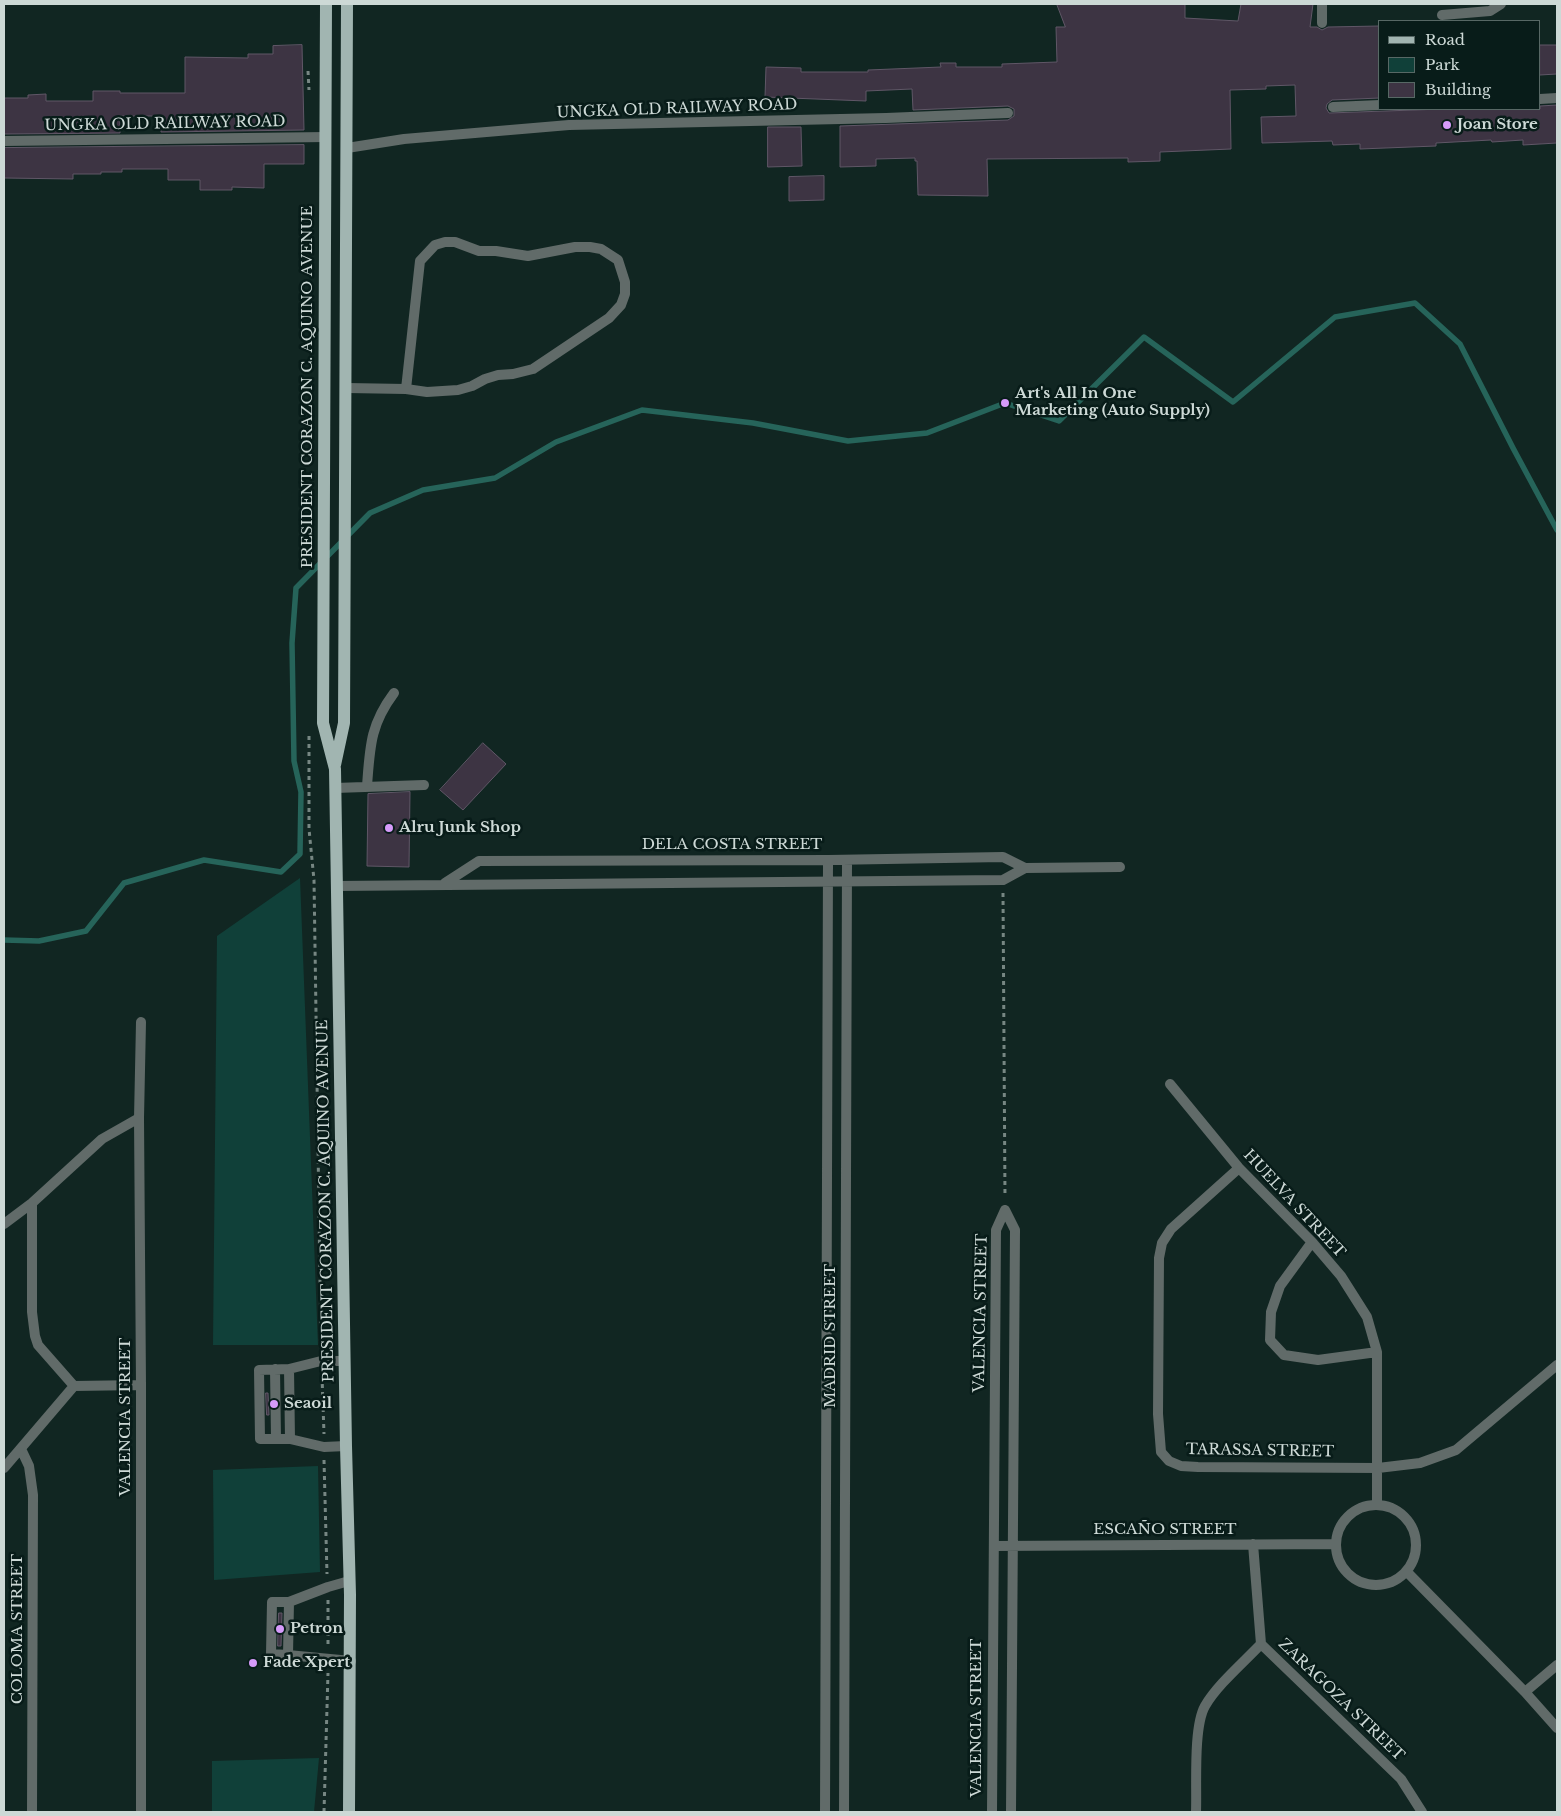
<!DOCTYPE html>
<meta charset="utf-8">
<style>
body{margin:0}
#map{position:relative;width:1561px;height:1816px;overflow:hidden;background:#112622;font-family:"Libre Baskerville",serif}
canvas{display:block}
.frame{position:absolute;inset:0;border:5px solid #cdd9d6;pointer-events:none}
.legend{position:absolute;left:1378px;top:20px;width:162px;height:90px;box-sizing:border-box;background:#081c19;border:1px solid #576865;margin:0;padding:6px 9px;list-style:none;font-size:15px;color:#cdd9d6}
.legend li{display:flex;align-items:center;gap:10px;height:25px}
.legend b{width:25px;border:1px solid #576865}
</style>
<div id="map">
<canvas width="1561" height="1816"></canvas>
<div class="frame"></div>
<ul class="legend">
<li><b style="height:6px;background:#a1b5b1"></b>Road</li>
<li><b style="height:14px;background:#104039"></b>Park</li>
<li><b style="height:14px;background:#3d3443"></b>Building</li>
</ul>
</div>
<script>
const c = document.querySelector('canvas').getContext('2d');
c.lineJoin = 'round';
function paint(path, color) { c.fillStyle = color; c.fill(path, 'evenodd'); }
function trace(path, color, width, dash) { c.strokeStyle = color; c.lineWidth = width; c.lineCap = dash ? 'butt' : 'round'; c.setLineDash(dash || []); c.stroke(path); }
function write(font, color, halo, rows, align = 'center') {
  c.font = font + ' "Libre Baskerville",serif'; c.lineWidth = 5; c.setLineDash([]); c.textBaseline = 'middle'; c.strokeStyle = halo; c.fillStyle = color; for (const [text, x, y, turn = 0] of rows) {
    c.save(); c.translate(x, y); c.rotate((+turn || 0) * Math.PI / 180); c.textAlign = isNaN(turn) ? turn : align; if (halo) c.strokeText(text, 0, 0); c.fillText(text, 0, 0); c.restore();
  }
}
paint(new Path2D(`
 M300,878l18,467h-105l4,-409z
 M318,1466l2,106 -106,8 -1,-110z
 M319,1758l-5,54h-102v-51z`), '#104039');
trace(new Path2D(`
 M4,940l35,1 47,-10 38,-48 80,-23 77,12 19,-18 1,-62 -7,-31 -2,-118 4,-55 74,-75 53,-23 72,-12 61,-36 86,-32 111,13 95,18 79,-8 78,-30 54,18 85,-84 89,65 102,-85 80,-14 45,41 53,104 44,82`), '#26645a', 5.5);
const building = new Path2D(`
 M1057,4h128v14l53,3 3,-17h72l-3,23h7l5,3 6,-3 51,-1 1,72 -48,2 -5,4 -1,4 3,5 113,-4h98v-3l17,-1v38l-34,2v-5l-31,2 -1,-2 -55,3v3l-76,3v-5l-27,1 -1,-4 -70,2 -1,-26 35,-1 -1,-31 -29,1v3l-36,1 1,59 -71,3v9l-32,1v-4l-141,1 1,37 -70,-1 -1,-34h-2v-3l-39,1v7l-36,1v-41l168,-6 6,-4v-7l-6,-3 -95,4 -1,-21 -46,2v10l-101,-4 1,-30 35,1v4h67v-2l73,-3 -1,-4h16v4h46v-3l55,-2 -1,-35h9z
 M302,45l2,85 -143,2v-16h-41v17l-116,1v-36h24v-3l18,-1v7h47v-10h27v2h65v-36l63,1v-4h25v-8z
 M1540,45h17v29l-17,1z
 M768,127h33l1,39 -34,1z
 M304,145v19h-40v24l-32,-1v3h-32v-10h-32v-11h-46v3h-21v2h-28v5l-69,-1v-30z
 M824,176v24l-35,1v-24z
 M483,743l23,21 -43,46 -23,-20z
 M410,792l-1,75 -42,-1 1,-72z
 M266,1393h2l1,22h-2z
 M279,1613h3l-1,33h-3z`);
paint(building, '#3d3443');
trace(building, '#605767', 1);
trace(new Path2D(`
 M308,71l1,19
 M309,736v93l5,51 7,467
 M1003,893l2,304
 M322,1376l2,58
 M324,1460l3,114
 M328,1600v47
 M324,1812l4,-139`), '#778783', 3, [4, 4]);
trace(new Path2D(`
 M1442,15l48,-4 11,-7
 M367,786c3,-39 3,-61 27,-93
 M335,788l89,-3
 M275,1369l1,70
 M289,1369l1,70h-30l-1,-69z
 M289,1369l32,-8h24
 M290,1439l34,8 22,-1
 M272,1602h17l-1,53 -17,-1z
 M289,1602l39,-15 21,-6
 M288,1655l63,6`), '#616b69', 10);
trace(new Path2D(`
 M1322,23v-19
 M1540,99l17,-1
 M1333,107l47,-2
 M4,141l322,-4
 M347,148l57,-9 165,-14 317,-7 122,-5
 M347,388l59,1 21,3 31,-2 14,-4 13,-7 13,-4 15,-1 20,-5 76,-51 12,-13 4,-11v-12l-7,-22 -17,-11 -11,-2h-15l-47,9 -32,-5h-17l-24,-9h-10l-10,3 -15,16 -14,128
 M445,883l34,-22 349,-1 175,-3 22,11
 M337,886l666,-6 22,-12 95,-1
 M1170,1084l69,84 73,74 29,34 26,41 10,35v152
 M1239,1168l-68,61 -9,14 -3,15 -1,156 3,38 8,9 12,5 17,1 180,1 42,-5 36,-13 101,-85
 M32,1203v109l3,24 3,9 36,41
 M1005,1210l10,20 -4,582
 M4,1224l28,-21 70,-64 37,-21
 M1312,1242l-32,44 -9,26 -1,28 14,15 34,5 59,-8
 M74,1386l67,-1
 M21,1449l8,17 4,29 -1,317
 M4,1468l70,-82
 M1336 1545a40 40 0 1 1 80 0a40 40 0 1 1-80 0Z
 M1253,1544l8,100 140,135 21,33
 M994,1546l342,-2
 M1408,1573l117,119 32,36
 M1525,1692l32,-27
 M141,1812v-427l-2,-267 2,-96
 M825,1812l3,-952
 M844,1812l3,-952
 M992,1812l4,-582 9,-20
 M1196,1812c1,-25 -3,-85 9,-106 12,-21 39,-44 56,-62`), '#616b69', 10);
trace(new Path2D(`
 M326,4l-3,719 12,46 11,677 4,149 -1,217
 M335,765l9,-42 3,-719`), '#a1b5b1', 12);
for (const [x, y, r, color] of [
 [1447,125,5,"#d69bfa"],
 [1005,403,5,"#d69bfa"],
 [389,828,5,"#d69bfa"],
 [274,1404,5,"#d69bfa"],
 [280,1629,5,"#d69bfa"],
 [253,1663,5,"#d69bfa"]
]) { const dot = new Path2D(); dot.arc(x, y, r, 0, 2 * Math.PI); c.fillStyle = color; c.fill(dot); trace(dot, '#081c19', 2); }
write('15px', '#cdd9d6', '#081c19', [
 ["UNGKA OLD RAILWAY ROAD",677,109,-2],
 ["UNGKA OLD RAILWAY ROAD",165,124,-1],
 ["PRESIDENT CORAZON C. AQUINO AVENUE",308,387,-90],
 ["DELA COSTA STREET",732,845],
 ["PRESIDENT CORAZON C. AQUINO AVENUE",326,1201,-91],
 ["HUELVA STREET",1294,1204,47],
 ["VALENCIA STREET",981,1313,-89],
 ["MADRID STREET",831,1336,-90],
 ["VALENCIA STREET",126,1417,-90],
 ["TARASSA STREET",1260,1451,1],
 ["ESCAÑO STREET",1165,1530],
 ["COLOMA STREET",18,1629,-90],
 ["ZARAGOZA STREET",1341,1700,44],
 ["VALENCIA STREET",977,1718,-90]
]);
write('bold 15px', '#cdd9d6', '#081c19', [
 ["Joan Store",1457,125],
 ["Art's All In One",1015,394],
 ["Marketing (Auto Supply)",1015,411],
 ["Alru Junk Shop",399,828],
 ["Seaoil",284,1404],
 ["Petron",290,1629],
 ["Fade Xpert",263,1663]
], 'left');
</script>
